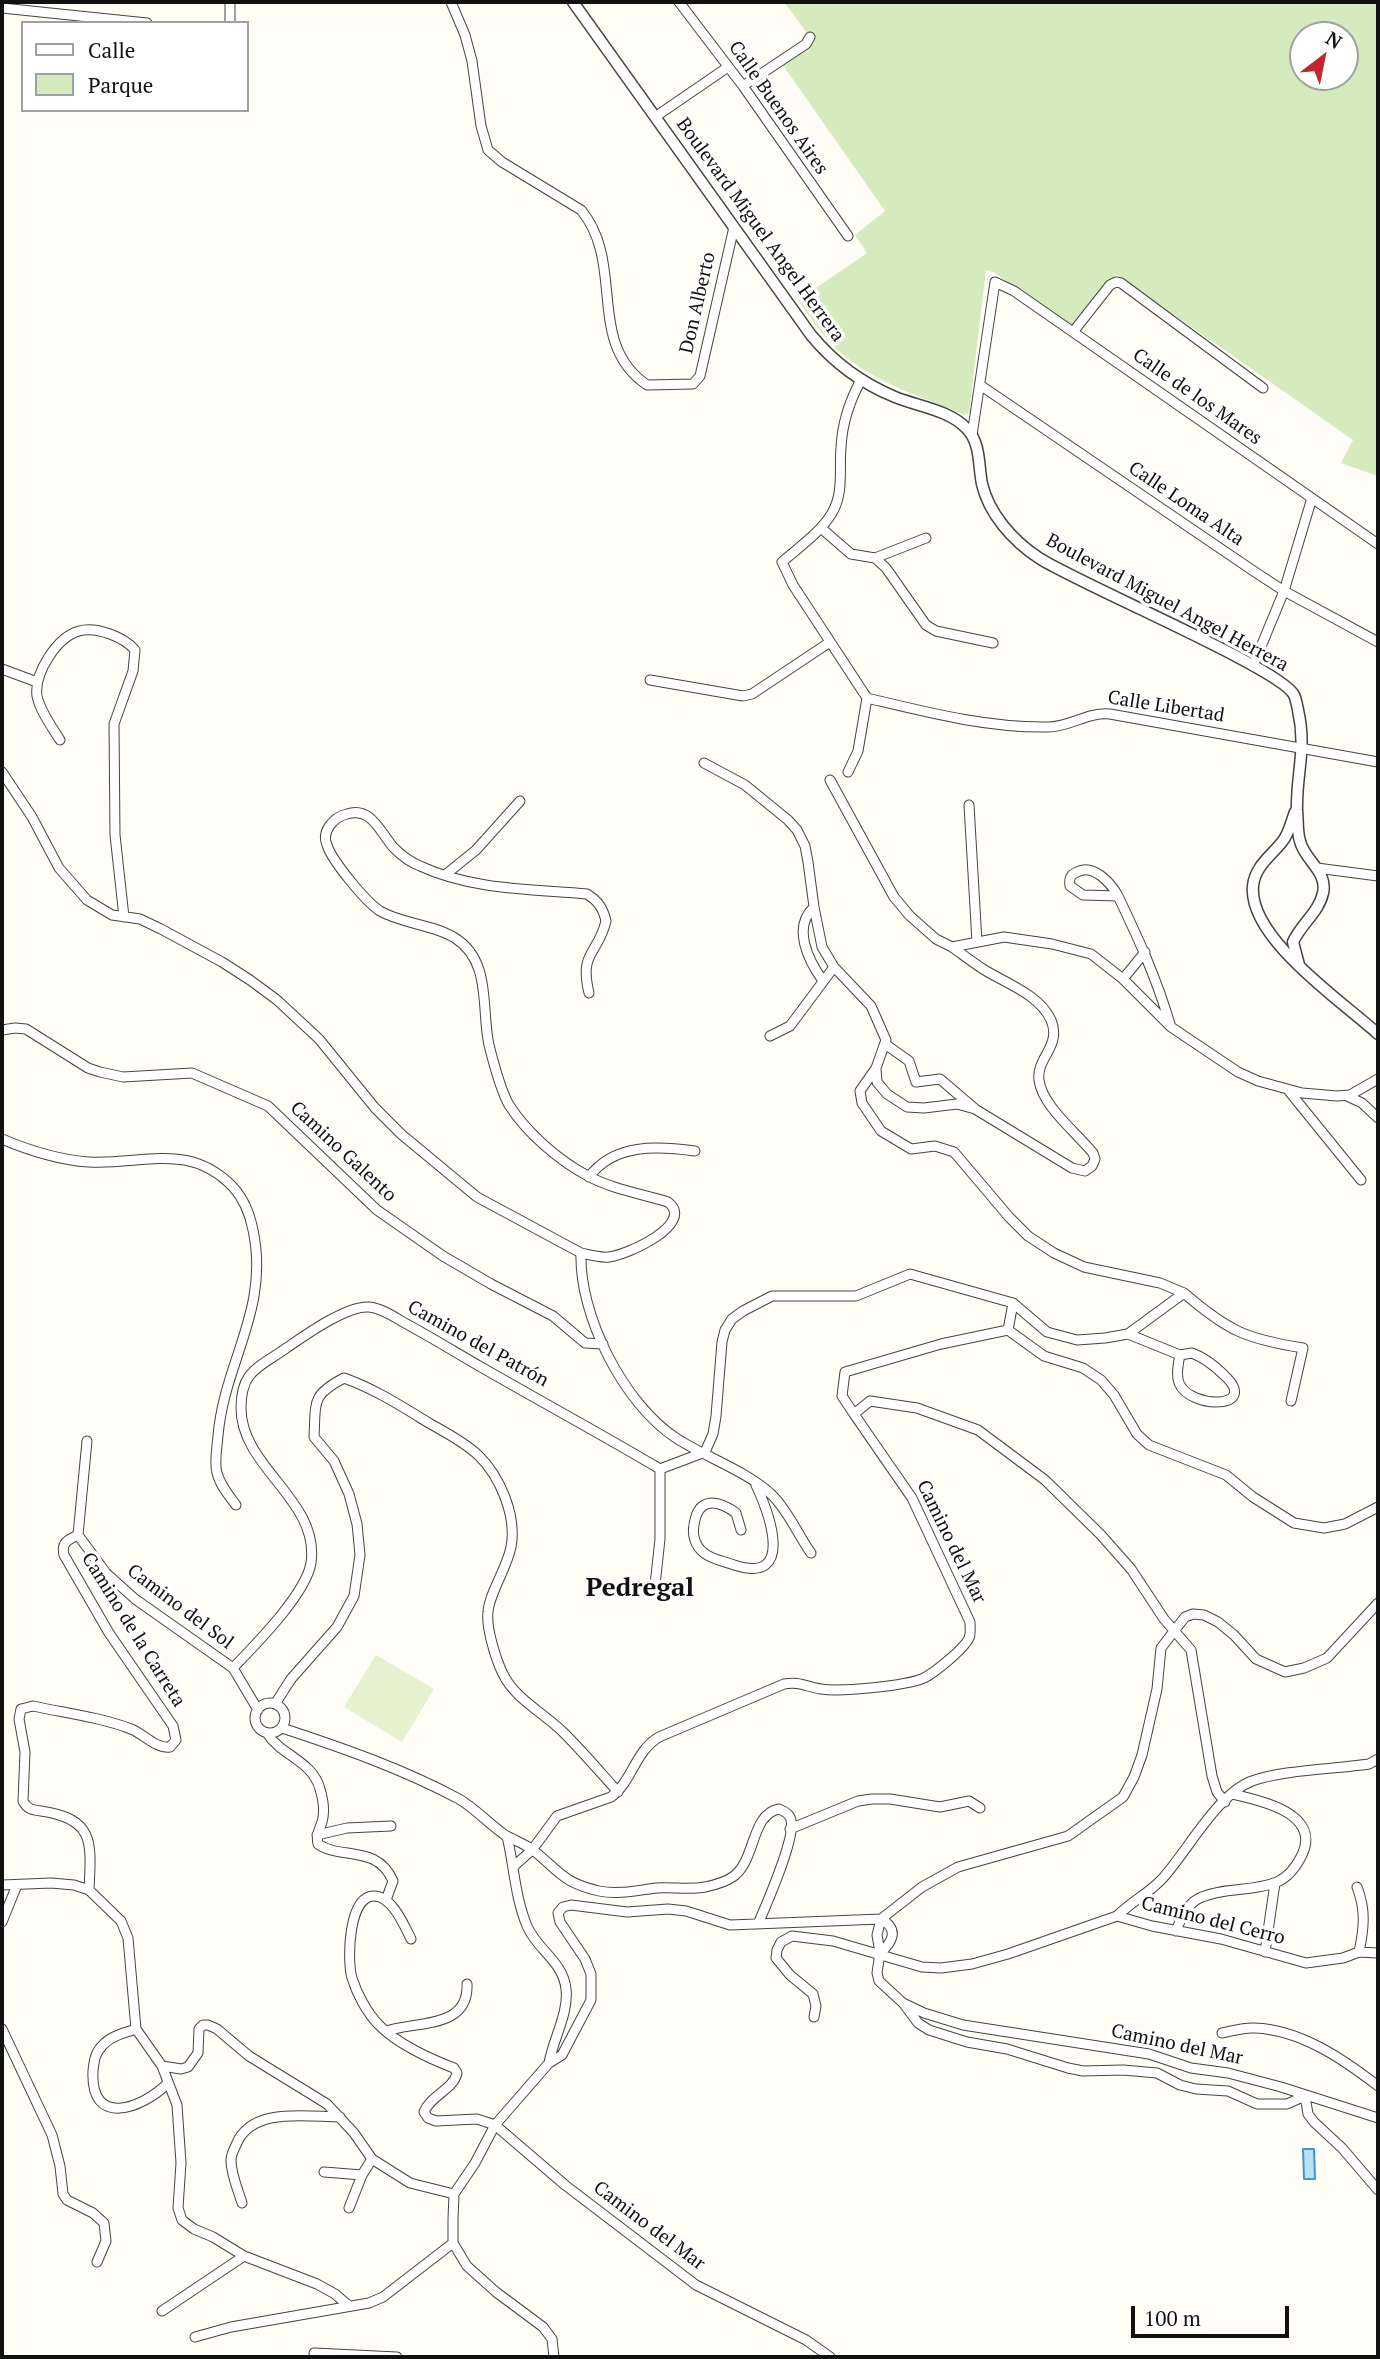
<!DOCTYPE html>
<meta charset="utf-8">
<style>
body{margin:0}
#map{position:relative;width:1380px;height:2359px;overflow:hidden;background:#fffdf5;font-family:"PT Serif",serif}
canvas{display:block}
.frame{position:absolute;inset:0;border:4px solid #111;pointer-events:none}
.legend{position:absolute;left:21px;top:21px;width:228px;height:91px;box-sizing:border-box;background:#fff;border:2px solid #a0a0a0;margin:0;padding:9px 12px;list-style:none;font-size:21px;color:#111}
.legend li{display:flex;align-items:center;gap:14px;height:35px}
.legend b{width:35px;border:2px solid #a0a0a0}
.north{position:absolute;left:1289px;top:21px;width:70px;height:70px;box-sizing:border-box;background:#fff;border:2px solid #a0a0a0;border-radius:50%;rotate:32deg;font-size:19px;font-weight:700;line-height:28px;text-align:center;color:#111}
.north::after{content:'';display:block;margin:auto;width:24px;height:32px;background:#c4262e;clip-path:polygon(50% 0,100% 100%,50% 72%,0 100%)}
.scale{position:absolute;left:1131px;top:2306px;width:158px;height:32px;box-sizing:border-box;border:4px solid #111;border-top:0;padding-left:9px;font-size:21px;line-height:24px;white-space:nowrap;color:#111;-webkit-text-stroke:5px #fff;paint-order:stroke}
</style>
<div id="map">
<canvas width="1380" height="2359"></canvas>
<div class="frame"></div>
<ul class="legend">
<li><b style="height:9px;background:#fff"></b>Calle</li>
<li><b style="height:19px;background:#d5ebbd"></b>Parque</li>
</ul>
<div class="north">N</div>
<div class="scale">100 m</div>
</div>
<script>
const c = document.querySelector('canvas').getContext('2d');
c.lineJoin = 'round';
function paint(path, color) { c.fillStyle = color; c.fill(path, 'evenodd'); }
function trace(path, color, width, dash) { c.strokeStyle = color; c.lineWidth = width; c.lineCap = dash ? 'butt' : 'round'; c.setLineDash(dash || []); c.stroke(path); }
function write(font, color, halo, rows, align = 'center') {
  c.font = font + ' "PT Serif",serif'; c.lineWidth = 7; c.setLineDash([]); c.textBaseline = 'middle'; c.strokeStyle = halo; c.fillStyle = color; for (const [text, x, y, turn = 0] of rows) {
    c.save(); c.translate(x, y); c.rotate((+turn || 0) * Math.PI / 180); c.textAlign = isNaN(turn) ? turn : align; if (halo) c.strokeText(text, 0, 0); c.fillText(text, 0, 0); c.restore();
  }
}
paint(new Path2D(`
 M784,2h594v474l-37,-13 12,-23 -237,-166 -43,52 -80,-54 -7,-2 -17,143 -4,2c-37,-16 -81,-29 -114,-54 -22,-16 -38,-39 -53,-61l69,-47 -12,-18 30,-24 -105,-150 30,-24zM1303,35h42v42h-42z`), '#d5ebbd');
paint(new Path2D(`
 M376,1655l58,34 -32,53 -58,-35z`), '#e6f2cf');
const water = new Path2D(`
 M1303,2149h11l1,30h-11z`);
paint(water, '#b9e0f7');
trace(water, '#3f96cf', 2);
const minor = new Path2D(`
 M451,2l14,33 7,26 9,65 7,24 14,12 79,48c45,54 4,133 66,175l46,-1 7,-8 34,-149
 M679,2l64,84 105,150
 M2,8l145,15
 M230,23v-21
 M743,86l63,-42 4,-7
 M655,117l73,-50
 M1073,332l37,-47 6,-3 5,1 142,105
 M980,385l272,185 32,21 94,51
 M972,435l23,-153 19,9 364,253
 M821,528l30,26 24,4 51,-20
 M875,558l11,10 40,57 10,6 57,12
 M1253,666l31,-75 28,-93
 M2,669l35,13
 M650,680l93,16 9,-2 78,-52
 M867,698c59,14 120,30 181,29 22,0 39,-15 62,-13l268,48
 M60,740c-8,-13 -20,-29 -23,-44 -3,-23 20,-59 42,-65 17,-5 45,6 56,19l-2,21 -19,53 1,111 9,82
 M704,763l41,22 43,35 9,10 8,16 3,16 6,45 8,40 12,20 37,39 15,34 -10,28 -16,23 2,12 19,28 30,18 24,-3 19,6 55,65 19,19 26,17 30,14 76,16 24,10
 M2,772l30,45 27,51 28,32 25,15 28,4 21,10 61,33 28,18 27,20 42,39 56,69 26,26 76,63 104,56
 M848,772l10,-21 9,-53 -74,-113 -11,-23c17,-15 38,-29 50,-49 12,-20 7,-44 9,-65 1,-24 8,-46 20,-68
 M830,780l64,117 16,19 26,23 16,8 52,-10 48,7 39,10 32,25 48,48 67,45 20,9 44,12 35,3 13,-1 28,-16
 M969,805l8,137
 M1317,868l61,8
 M445,875l31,-25 44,-49
 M1118,896l-35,-1 -13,-9c-1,-7 0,-11 7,-14 16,-9 34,11 41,24 21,44 38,81 52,128
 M814,907c-22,20 -6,53 9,74
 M1123,979l22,-27
 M589,993c-10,-42 9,-38 17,-72 -3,-13 -8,-20 -19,-27 -56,-5 -115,-4 -167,-28 -10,-4 -18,-10 -26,-18 -13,-14 -22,-42 -47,-34 -13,3 -26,17 -20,31 5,16 39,57 53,66 22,13 53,13 75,27 37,23 26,72 34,107 4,16 12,46 20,60 18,28 49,55 79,71 24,13 54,18 80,26 28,22 -41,53 -59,55 -10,1 -19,-2 -28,-4 -2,62 42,150 95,185 29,19 71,33 96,57 17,17 26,40 39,58
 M2,1030l13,-2 11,1 62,39 12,4 23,5 69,-4 76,33 109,104 66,46 48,28 62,32 32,27 18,1
 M770,1036l20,-10 44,-59
 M885,1044l24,17 7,21 24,-3 34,29
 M876,1069l1,13 10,12 20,13 17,1 33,-4 18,5 97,59 13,3 7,-5 3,-7 -2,-6c-16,-20 -51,-47 -54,-73 -3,-22 23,-34 12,-60 -12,-26 -46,-37 -68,-51 -11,-7 -21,-15 -31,-22
 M1288,1090l73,90
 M1347,1096l15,7 16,15
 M2,1139c26,11 58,21 87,23 54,3 100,-21 144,25 11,12 17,28 20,43 17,80 -29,132 -35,206 -1,12 -4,26 -1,37 3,12 12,23 19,32
 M589,1177c25,-34 69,-31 106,-26
 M1013,1303l-5,27 36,26 39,12 18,12 13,15 23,39 12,11 77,30 27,22 41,26 30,5 21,-4 33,-17
 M1008,1330l-67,14 -96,28 -3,24 12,18 16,-13 47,7 61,22 67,50 56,55 30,34 33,50 27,31 21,126 5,16 8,10
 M1128,1334l52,21
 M1192,1353c13,5 22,12 32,22 37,34 -34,35 -45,8 -3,-8 -1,-19 1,-28z
 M741,1530l-5,-17c-18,-13 -38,-17 -42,12 -2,10 1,21 10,28 9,7 20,8 30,12 62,20 35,-52 22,-80
 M78,1535c-10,5 -17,7 -14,20l45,78 64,93 3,14 -6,7c-14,2 -26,-13 -39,-18 -31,-12 -66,-16 -98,-23l-12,3 -2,10 6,33 -2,49c4,8 9,9 18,10 55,8 50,33 48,79
 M78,1535l28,38 29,26 98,69 25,42
 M78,1535l9,-94
 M655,1585l5,-46v-70
 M233,1668c22,-23 73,-74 78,-105 9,-63 -70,-95 -70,-155 0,-37 17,-40 44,-59 19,-13 62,-44 84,-42 12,1 24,9 34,15 26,14 52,30 78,45 59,34 120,67 179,102l45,-17 8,-18 3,-18 6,-74 3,-12 7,-11 11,-8 29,-15h84l54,-22 103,29 34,29 30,8 28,-2 23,-4 56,-41c44,38 62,46 119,55l-12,53
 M255 1718a15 15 0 1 1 30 0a15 15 0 1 1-30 0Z
 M275,1704l16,-25 46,-52 17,-31 6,-41 -3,-31 -8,-30 -15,-33 -20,-24c2,-35 -3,-42 30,-59 31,11 57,28 85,45 17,10 34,18 49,32 22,21 39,61 33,92 -4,21 -22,47 -23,65 -2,16 8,48 15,62 12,25 41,39 61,59 19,19 36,39 54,59
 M282,1728c61,20 121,41 177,71 17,10 30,25 46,36 9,5 20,9 28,15 26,21 30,33 66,41 20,4 39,-1 58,-3 16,-1 33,2 48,-1 10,-2 21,-5 29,-11 22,-17 17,-62 45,-67 5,2 11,5 12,11 5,18 -25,85 -33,104
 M267,1733c14,23 45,27 53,56 3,10 5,23 2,33 -3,9 -6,12 -4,22 22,16 59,0 75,37l-7,19
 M790,1829l68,-28 14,-2h18l50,8 29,-6 11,7
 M317,1835l30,-7 44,-2
 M507,1836c7,30 8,61 20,90 10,24 36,35 39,63 3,24 -13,50 -17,74
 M513,1867l19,-17 25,-34 54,-19c21,-15 24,-46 48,-60l125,-53c15,-3 23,3 37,5 20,3 85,-3 103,-11 10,-5 40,-29 45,-40 2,-4 1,-11 1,-16l-58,-124 -58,-84
 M2,1885l49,-2 23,2 15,5 32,31 7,17 8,91 26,37 15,39 4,58 -3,45 4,12 12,9 19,8 31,19 73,28 18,10 14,12
 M1357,1887c9,23 7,41 2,65
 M1117,1916c14,-14 32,-23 45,-37 25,-27 55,-85 90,-98 30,-11 84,-12 117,-17l9,-5
 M881,1919l41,-32 36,-20 110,-31 55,-39 11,-20 8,-22 15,-66 4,-41 24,-31 8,-3 11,1 14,7 16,13 22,24 29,13 19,-4 23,-10 51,-55
 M881,1919l-4,16 3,18 -3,20 2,8 24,22 21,10 39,12 186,29 42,14 37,5 53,14 97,31
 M2,1922l15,-37
 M1176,1931c5,-13 12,-29 26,-34 23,-10 51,-5 75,-15 12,-5 19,-15 25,-27 20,-42 -43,-55 -70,-61
 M411,1939c-7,-14 -19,-43 -37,-43 -26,0 -27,65 -22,82 5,16 15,35 27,47 17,18 51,34 75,43l3,5c-3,16 -27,23 -33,39l4,6 8,3 41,-2 18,6 70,60 131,100 110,55 24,17
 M1265,1952l10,-69
 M904,2004l14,19 11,7 38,12 40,7 61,19 15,3 40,-1 34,3 23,12 16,4 32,2 29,13h30l18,-8
 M814,2017l2,-11 -3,-12 -23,-19 -14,-17 1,-8 4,-8 11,-6 41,5 89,26 19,1 31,-4 36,-10 109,-38 35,10 69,13 85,24 37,-5 16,-6 19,1
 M2,2029l50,106 8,31 3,28 4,6 26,13 11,10 2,18 -9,21
 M136,2029c-11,4 -26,7 -34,17 -7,7 -8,15 -9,25 -3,57 49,38 75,12
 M386,2031c31,-10 83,-2 81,-47
 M1222,2033c11,-2 22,-6 33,-5 46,2 88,31 123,58
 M162,2066l19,3 7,-2 10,-14 1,-24 4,-4h5l9,4 32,27 78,48 27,29 18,26 38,24 44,11
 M1305,2096l3,18 6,8 28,26 36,42
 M324,2172l38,3
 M242,2203c-4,-13 -11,-29 -11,-43 0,-4 3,-11 5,-15 15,-39 72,-28 104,-28
 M349,2208l13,-33 10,-16
 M162,2311l82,-55
 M195,2337l36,-10 138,-24 14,-6 70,-54
 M314,2353l83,4
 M554,2357l-2,-18 -9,-12 -47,-35 -29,-26 -14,-23v-24l1,-25 21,-31 20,-38 54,-62 13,-8 29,-55v-26l-6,-15 -25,-37 -2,-9 5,-6 8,-2 56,7 41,-3 18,2 44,14 151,-6c18,10 12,23 -1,34`);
const tertiary = new Path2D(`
 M573,2l238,333c23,28 50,48 84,62 22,9 55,13 72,32 14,15 11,35 15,55 7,30 31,57 57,74 40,26 243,111 255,137 2,4 3,10 4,15 9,40 -2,63 -1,100 1,10 0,22 3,31 4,19 28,30 23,52 -4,19 -22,31 -30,49l6,23
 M1295,812c-4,10 -6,22 -13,30 -11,14 -27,24 -29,44 -5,52 90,116 125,148`);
trace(minor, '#444', 11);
trace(tertiary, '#444', 13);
trace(minor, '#fff', 9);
trace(tertiary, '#fff', 10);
write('19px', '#111', '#fff', [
 ["Calle Buenos Aires",778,108,55],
 ["Boulevard Miguel Angel Herrera",760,230,54],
 ["Don Alberto",698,303,-77],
 ["Calle de los Mares",1197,397,35],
 ["Calle Loma Alta",1186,504,34],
 ["Boulevard Miguel Angel Herrera",1167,603,28],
 ["Calle Libertad",1166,707,9],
 ["Camino Galento",343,1152,43],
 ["Camino del Patrón",478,1344,29],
 ["Camino del Mar",951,1542,64],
 ["Camino del Sol",180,1607,37],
 ["Camino de la Carreta",133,1630,58],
 ["Camino del Cerro",1213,1921,14],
 ["Camino del Mar",1177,2045,12],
 ["Camino del Mar",649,2226,37]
]);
write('bold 26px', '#111', '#fff', [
 ["Pedregal",640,1589]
]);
</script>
